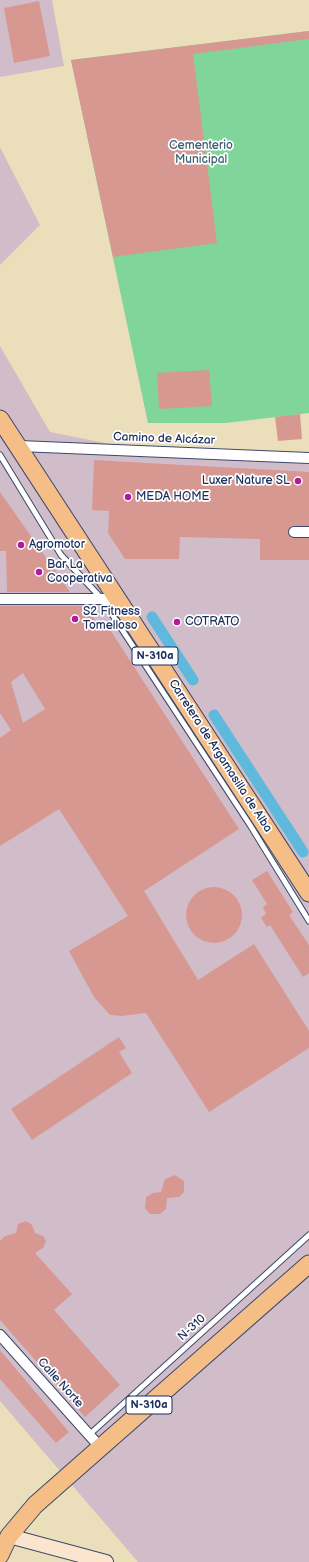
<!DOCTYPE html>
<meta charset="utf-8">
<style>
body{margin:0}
canvas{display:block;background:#ebdebb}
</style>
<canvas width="309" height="1562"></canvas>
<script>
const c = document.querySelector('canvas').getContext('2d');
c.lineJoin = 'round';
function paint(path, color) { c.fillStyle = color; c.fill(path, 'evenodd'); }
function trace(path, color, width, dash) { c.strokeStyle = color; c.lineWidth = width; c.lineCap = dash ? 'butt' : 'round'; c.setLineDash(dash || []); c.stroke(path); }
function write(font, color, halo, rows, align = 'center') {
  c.font = font + ' "Balsamiq Sans",sans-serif'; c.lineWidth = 3.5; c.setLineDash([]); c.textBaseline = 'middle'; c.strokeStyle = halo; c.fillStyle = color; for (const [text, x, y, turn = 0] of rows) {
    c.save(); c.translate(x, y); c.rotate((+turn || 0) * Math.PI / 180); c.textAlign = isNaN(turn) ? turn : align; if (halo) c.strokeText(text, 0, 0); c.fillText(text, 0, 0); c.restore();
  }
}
paint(new Path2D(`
 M0,0h52l12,66 -64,11z
 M0,147l40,78 -40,40z
 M0,346l50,86 100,20 159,6v1104h-171l-138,-161z`), '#d1bdc9');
paint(new Path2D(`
 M309,31v382l-83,10h-78l-77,-363z`), '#7fd59a');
trace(new Path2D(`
 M152,617l41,63
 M214,715l89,137`), '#5fb9dd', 11);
paint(new Path2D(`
 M39,1l11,55 -36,7 -10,-55z
 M309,31v8l-116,15 24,189 -104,14 -42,-197z
 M209,370l3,36 -53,3 -2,-36z
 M300,414l2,25 -24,2 -3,-24z
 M94,460l215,12v54h-18l-3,6 3,6h18v22h-49v-21l-80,-2 -1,22h-54l-17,-26 1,-22 -17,-1z
 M0,492l40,57 30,43h-63l-1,-41h-6z
 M0,606h86l13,21 6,-5 134,207 -95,62 54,89 56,-36 55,87v17l-100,64 -63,-99 -24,3 -12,-1 -16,-18 -25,-46 59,-35 -69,-107 -59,37v-108l11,-8 -11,-17zM23,673l22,36 -22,14 -12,-41z
 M267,871l26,41 -4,3 20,30v28l-6,4 -33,-52 -3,2 -6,-9 5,-4 -3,-7 4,-3 -15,-24z
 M186 915a28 28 0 1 1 56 0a28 28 0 1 1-56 0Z
 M119,1037l7,11 -7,4 13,21 -100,67 -21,-31z
 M175,1175l9,6v11l-5,5 -12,1 -1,11 -6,5h-10l-5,-6 1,-11 7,-4 8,-1 4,-13z
 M26,1221l6,4 3,8 8,3 3,5 -3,7 -8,5 37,41 -18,16 66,75 -35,32 -85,-97v-79l5,-5 11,-3 2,-9z
 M0,1350l69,82 -13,11 -56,-64z`), '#d89892');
const service = new Path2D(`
 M0,455l61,100 41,44 148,226 59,96
 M89,1435l220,-200`);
const minor = new Path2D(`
 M19,446l290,12
 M294,532h15
 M0,599h118
 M0,1335l100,112`);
const secondary = new Path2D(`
 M9,1536l97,26`);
const trunk = new Path2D(`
 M0,419l309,474
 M0,1555l9,-19 26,-31 274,-241`);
trace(service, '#3a496c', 7);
trace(minor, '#3a496c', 12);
trace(secondary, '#3a496c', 16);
trace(trunk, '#3a496c', 19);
trace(service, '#fff', 5);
trace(minor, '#fff', 10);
trace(secondary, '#fbe5cf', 14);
trace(trunk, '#f6be87', 17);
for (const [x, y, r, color] of [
 [298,481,4,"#b5179e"],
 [128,497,4,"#b5179e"],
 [21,545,4,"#b5179e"],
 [39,572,4,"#b5179e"],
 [75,619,4,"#b5179e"],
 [177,622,4,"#b5179e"]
]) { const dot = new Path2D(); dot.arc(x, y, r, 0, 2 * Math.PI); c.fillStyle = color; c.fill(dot); trace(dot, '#fff', 1.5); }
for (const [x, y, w] of [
 [155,656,46],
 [149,1405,46]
]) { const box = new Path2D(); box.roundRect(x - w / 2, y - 9, w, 18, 3); c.fillStyle = '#fff'; c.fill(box); trace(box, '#1b2f5e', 1); }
write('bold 11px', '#1b2f5e', null, [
 ["N-310a",155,656],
 ["N-310a",149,1405]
]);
write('12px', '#396170', '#fff', [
 ["Cementerio",201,146],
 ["Municipal",201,160]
]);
write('12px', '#1b2f5e', '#fff', [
 ["Camino de Alcázar",164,439,2],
 ["Carretera de Argamasilla de Alba",220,756,57],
 ["N-310",192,1328,-42],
 ["Calle Norte",60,1383,48]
]);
write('12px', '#1b2f5e', '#fff', [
 ["Luxer Nature SL",290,481,"right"],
 ["MEDA HOME",136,497],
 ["Agromotor",29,545],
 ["Bar La",47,565],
 ["Cooperativa",47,579],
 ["S2 Fitness",83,612],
 ["Tomelloso",83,626],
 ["COTRATO",185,622]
], 'left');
</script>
